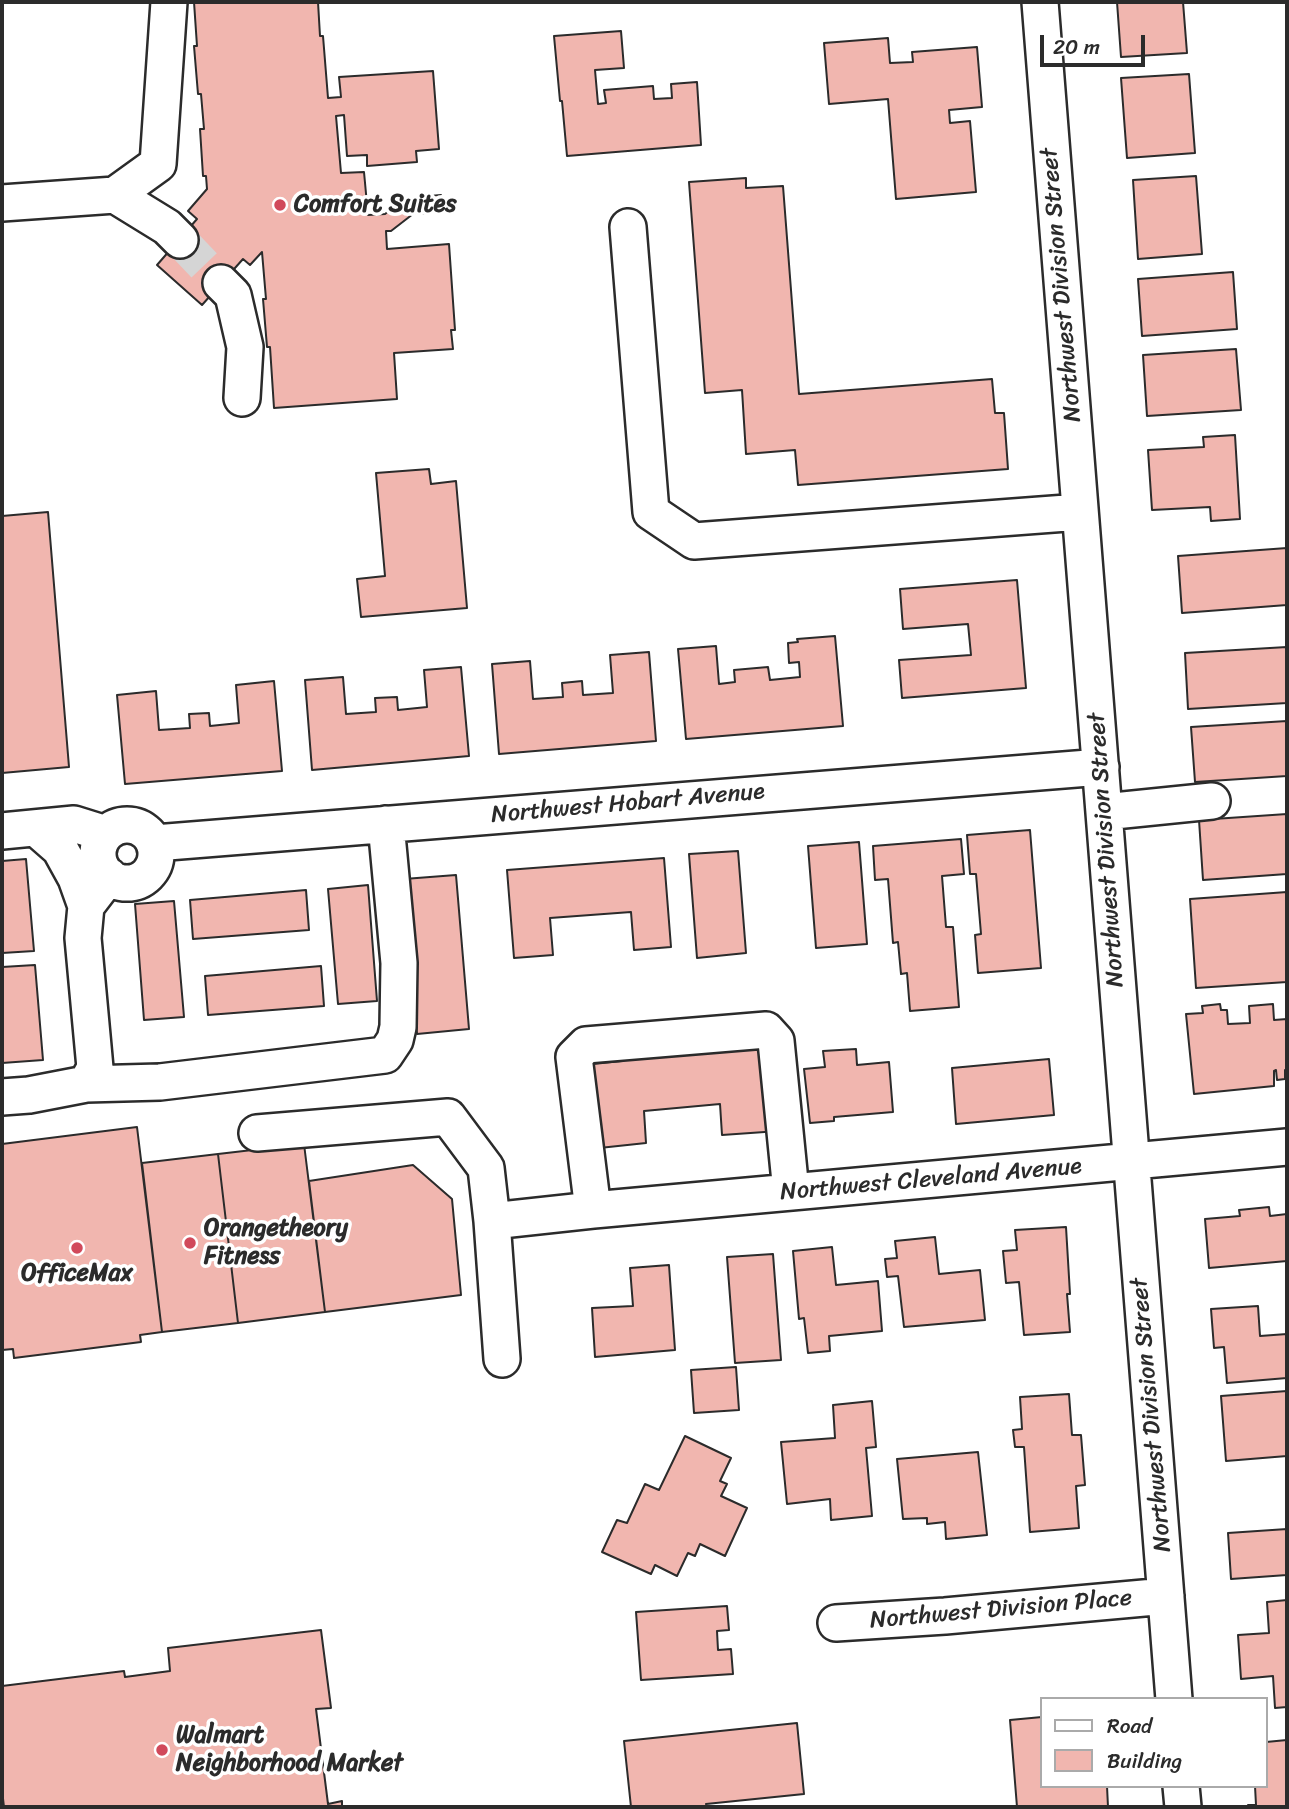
<!DOCTYPE html>
<style>
body{margin:0}
#map{position:relative;width:1289px;height:1809px;overflow:hidden;background:#fff;font-family:Sriracha,sans-serif}
canvas{display:block}
.frame{position:absolute;inset:0;border:4px solid #2b2b2b;pointer-events:none}
.legend{position:absolute;left:1040px;top:1697px;width:228px;height:91px;box-sizing:border-box;background:#fff;border:2px solid #aaa;margin:0;padding:9px 12px;list-style:none;font-size:21px;color:#2b2b2b}
.legend li{display:flex;align-items:center;gap:14px;height:35px}
.legend b{width:35px;border:2px solid #aaa}
.scale{position:absolute;left:1040px;top:35px;width:105px;height:32px;box-sizing:border-box;border:4px solid #2b2b2b;border-top:0;padding-left:9px;font-size:21px;line-height:24px;white-space:nowrap;color:#2b2b2b;-webkit-text-stroke:5px #fff;paint-order:stroke}
</style>
<div id="map">
<canvas width="1289" height="1809"></canvas>
<div class="frame"></div>
<ul class="legend">
<li><b style="height:9px;background:#fff"></b>Road</li>
<li><b style="height:19px;background:#f1b6af"></b>Building</li>
</ul>
<div class="scale">20 m</div>
</div>
<script>
const c = document.querySelector('canvas').getContext('2d');
c.lineJoin = 'round';
function paint(path, color) { c.fillStyle = color; c.fill(path, 'evenodd'); }
function trace(path, color, width, dash) { c.strokeStyle = color; c.lineWidth = width; c.lineCap = dash ? 'butt' : 'round'; c.setLineDash(dash || []); c.stroke(path); }
function write(font, color, halo, rows, align = 'center') {
  c.font = font + ' Sriracha,sans-serif'; c.lineWidth = 7; c.setLineDash([]); c.textBaseline = 'middle'; c.strokeStyle = halo; c.fillStyle = color; for (const [text, x, y, turn = 0] of rows) {
    c.save(); c.translate(x, y); c.rotate((+turn || 0) * Math.PI / 180); c.textAlign = isNaN(turn) ? turn : align; if (halo) c.strokeText(text, 0, 0); c.fillText(text, 0, 0); c.restore();
  }
}
const building = new Path2D(`
 M194,2h124l2,34h3l5,62 13,-1 -2,-20 94,-6 6,78 -23,2 1,11 -50,4v-11l-20,1 -3,-41 -8,1 5,57 23,-1 4,43 17,-1 21,-16 35,-3 2,17 -30,2 -22,17h-5l1,18 62,-5 6,86h-4l2,19 -59,4 3,46 -123,9 -4,-61h-3l-4,-48h3l-4,-47 -12,13 -7,-6 -41,46 -45,-40 40,-46 -9,-8 19,-22 -1,-13h-3l-3,-47h4l-3,-35h-3l-4,-48h3z
 M1117,2h66l4,51 -66,4z
 M621,31l3,37 -29,2 3,34 8,-1 -2,-13 49,-4 1,13 18,-1 -1,-14 26,-2 4,63 -134,11 -5,-55h-2l-6,-65z
 M888,38l2,25 23,-1 -1,-10 65,-5 5,60 -33,3 1,13 20,-2 6,71 -80,7 -8,-100 -59,5 -5,-61z
 M1189,74l6,79 -68,5 -6,-80z
 M1196,176l6,78 -64,5 -5,-79z
 M746,178v10l37,-2 16,208 193,-15 3,34h9l4,56 -210,16 -3,-35 -49,4 -4,-64 -37,3 -16,-211z
 M1233,272l4,57 -95,7 -4,-57z
 M1236,349l5,61 -94,6 -4,-61z
 M1235,435l5,84 -29,2 -1,-14 -58,3 -4,-60 56,-3 -1,-10z
 M429,469l2,15 25,-3 11,127 -106,9 -4,-38 28,-3 -9,-103z
 M48,512l21,255 -67,6v-257z
 M1287,548v57l-105,8 -4,-57z
 M1017,580l9,108 -124,10 -3,-38 72,-5 -3,-31 -65,5 -3,-40z
 M835,636l8,90 -157,13 -8,-90 38,-3 3,38 16,-2 -1,-12 34,-3 2,13 30,-3 -1,-15 -10,1 -1,-20 10,-1 -1,-3z
 M1287,647v56l-99,6 -3,-56z
 M649,652l7,89 -157,13 -7,-90 38,-3 3,38 30,-2 -1,-14 20,-2 1,14 30,-2 -3,-38z
 M461,667l8,89 -157,14 -7,-90 38,-3 3,37 30,-2 -1,-14 22,-1 1,13 29,-3 -3,-37z
 M274,681l8,90 -157,13 -8,-89 39,-4 3,39 31,-2 -1,-14 20,-1 1,13 29,-3 -3,-38z
 M1287,721v55l-92,6 -4,-55z
 M1287,814v60l-84,6 -4,-60z
 M1030,830l11,138 -63,5 -3,-38 6,-1 -5,-60h-6l-3,-39z
 M961,839l3,35 -22,2 4,51h7l6,80 -49,4 -3,-38 -6,1 -3,-32 -5,1 -5,-64 -13,1 -2,-34z
 M859,842l8,102 -51,4 -8,-102z
 M738,851l8,102 -49,5 -8,-104z
 M664,858l7,89 -37,3 -3,-38 -81,6 3,37 -39,3 -7,-88z
 M26,859l8,92 -32,2v-92z
 M456,875l13,154 -52,5 -13,-155z
 M368,885l9,116 -39,3 -10,-115z
 M306,890l3,40 -116,9 -3,-39z
 M1287,892v90l-91,6 -6,-89z
 M174,901l10,116 -40,3 -9,-116z
 M35,965l8,95 -41,3v-96z
 M321,966l3,40 -116,9 -3,-39z
 M1220,1004l1,6h6l1,14 22,-1 -1,-17 24,-2 1,16 13,-1v51h-2v9l-8,1 -1,-10 -2,1v15l-80,8 -8,-80 17,-1 -1,-7z
 M730,1044l1,7 40,-4 8,84 -57,4 -2,-31 -76,7 2,32 -56,6 -7,-84 39,-4v-6z
 M856,1049l1,16 32,-3 4,50 -59,5v4l-24,2 -6,-54 21,-2 -2,-16z
 M1049,1059l5,56 -98,9 -4,-56z
 M137,1127l25,205 -22,3 1,7 -127,16 -1,-9 -11,1v-206z
 M304,1144l21,168 -87,11 -20,-169z
 M218,1154l20,169 -76,9 -20,-169z
 M413,1165l39,34 9,96 -136,17 -16,-131z
 M1269,1207l1,9 17,-2v47l-78,7 -4,-49 35,-3 -1,-6z
 M1066,1227l4,67h-3l3,38 -46,3 -5,-53 -13,1 -3,-32 14,-1 -2,-20z
 M935,1237l4,37 41,-4 5,50 -81,7 -6,-51 -11,1 -2,-18 12,-1 -2,-17z
 M832,1247l4,38 42,-4 4,50 -53,5 1,15 -22,2 -4,-35 -5,1 -6,-68z
 M773,1254l8,106 -46,3 -8,-106z
 M669,1265l6,85 -80,7 -3,-49 41,-2 -3,-38z
 M1258,1306l2,30 27,-2v44l-60,5 -3,-36 -10,1 -3,-39z
 M736,1367l3,43 -45,3 -3,-43z
 M1287,1391v65l-61,5 -5,-65z
 M1069,1394l3,41h9l4,50 -9,1 3,42 -49,4 -6,-85h-9l-2,-17 9,-1 -2,-32z
 M872,1401l4,46 -10,1 6,68 -41,4 -1,-21 -43,5 -6,-62 54,-4 -2,-33z
 M685,1436l46,22 -11,23 7,3 -6,12 26,12 -22,48 -25,-12 -5,12 -7,-3 -11,23 -22,-11 -4,9 -49,-22 15,-32 10,3 18,-39 14,6z
 M978,1452l9,83 -41,4 -1,-17 -18,2v-6l-24,1 -6,-60z
 M1287,1529v46l-56,4 -3,-46z
 M1287,1600v107l-12,1 -2,-32 -32,3 -3,-44 31,-2 -2,-31z
 M727,1606l2,24 -12,1 1,19 13,-1 2,25 -92,6 -5,-68z
 M321,1630l10,78 -15,1 12,95 14,-3v6h-338l-2,-17v-104l122,-15 1,6 45,-6 -2,-23z
 M1042,1717v69h65l1,21h-91l-7,-87z
 M797,1723l7,71 -98,10 1,3h-76l-7,-66z
 M1287,1740v67h-39v-2h8l-1,-19h11v-44z`);
paint(building, '#f1b6af');
trace(building, '#2b2b2b', 2);
trace(new Path2D(`
 M180,240l41,43`), '#d5d5d5', 35, [35, 18]);
const minor = new Path2D(`
 M1040,2l134,1697
 M115,195l52,32 13,13
 M2,203l113,-8 43,-31 11,-162
 M628,227l23,285 43,29 386,-29
 M221,283l12,12 12,52 -3,51
 M1104,812l108,-11
 M98 854a29 29 0 1 1 58 0a29 29 0 1 1-58 0Z
 M36,828l24,21 16,29 10,28
 M2,831l72,-7 32,10
 M155,843l946,-76
 M86,1084l74,-2 225,-27 10,-15 3,-13 1,-64 -13,-139
 M2,1097l27,-2 57,-11 9,-16 -12,-130 3,-32 23,-30
 M257,1133l191,-16 38,51 6,53 10,138
 M593,1210l-19,-153 12,-12 180,-15 10,11 15,151
 M492,1221l101,-11 694,-63
 M836,1623l109,-7 221,-20
 M1181,1786l2,21`);
trace(minor, '#2b2b2b', 40);
trace(minor, '#fff', 35);
for (const [x, y, r, color] of [
 [280,205,7,"#d1495b"],
 [190,1243,7,"#d1495b"],
 [77,1248,7,"#d1495b"],
 [162,1750,7,"#d1495b"]
]) { const dot = new Path2D(); dot.arc(x, y, r, 0, 2 * Math.PI); c.fillStyle = color; c.fill(dot); trace(dot, '#fff', 2.5); }
write('bold 24px', '#2b2b2b', '#fff', [
 ["Comfort Suites",294,205],
 ["Orangetheory",204,1229],
 ["Fitness",204,1257],
 ["OfficeMax",77,1274,"center"],
 ["Walmart",176,1736],
 ["Neighborhood Market",176,1764]
], 'left');
write('24px', '#2b2b2b', '#fff', [
 ["Northwest Division Street",1062,285,-95],
 ["Northwest Hobart Avenue",628,804,-5],
 ["Northwest Division Street",1107,850,-94],
 ["Northwest Cleveland Avenue",931,1180,-5],
 ["Northwest Division Street",1152,1415,-95],
 ["Northwest Division Place",1001,1610,-5]
]);
</script>
